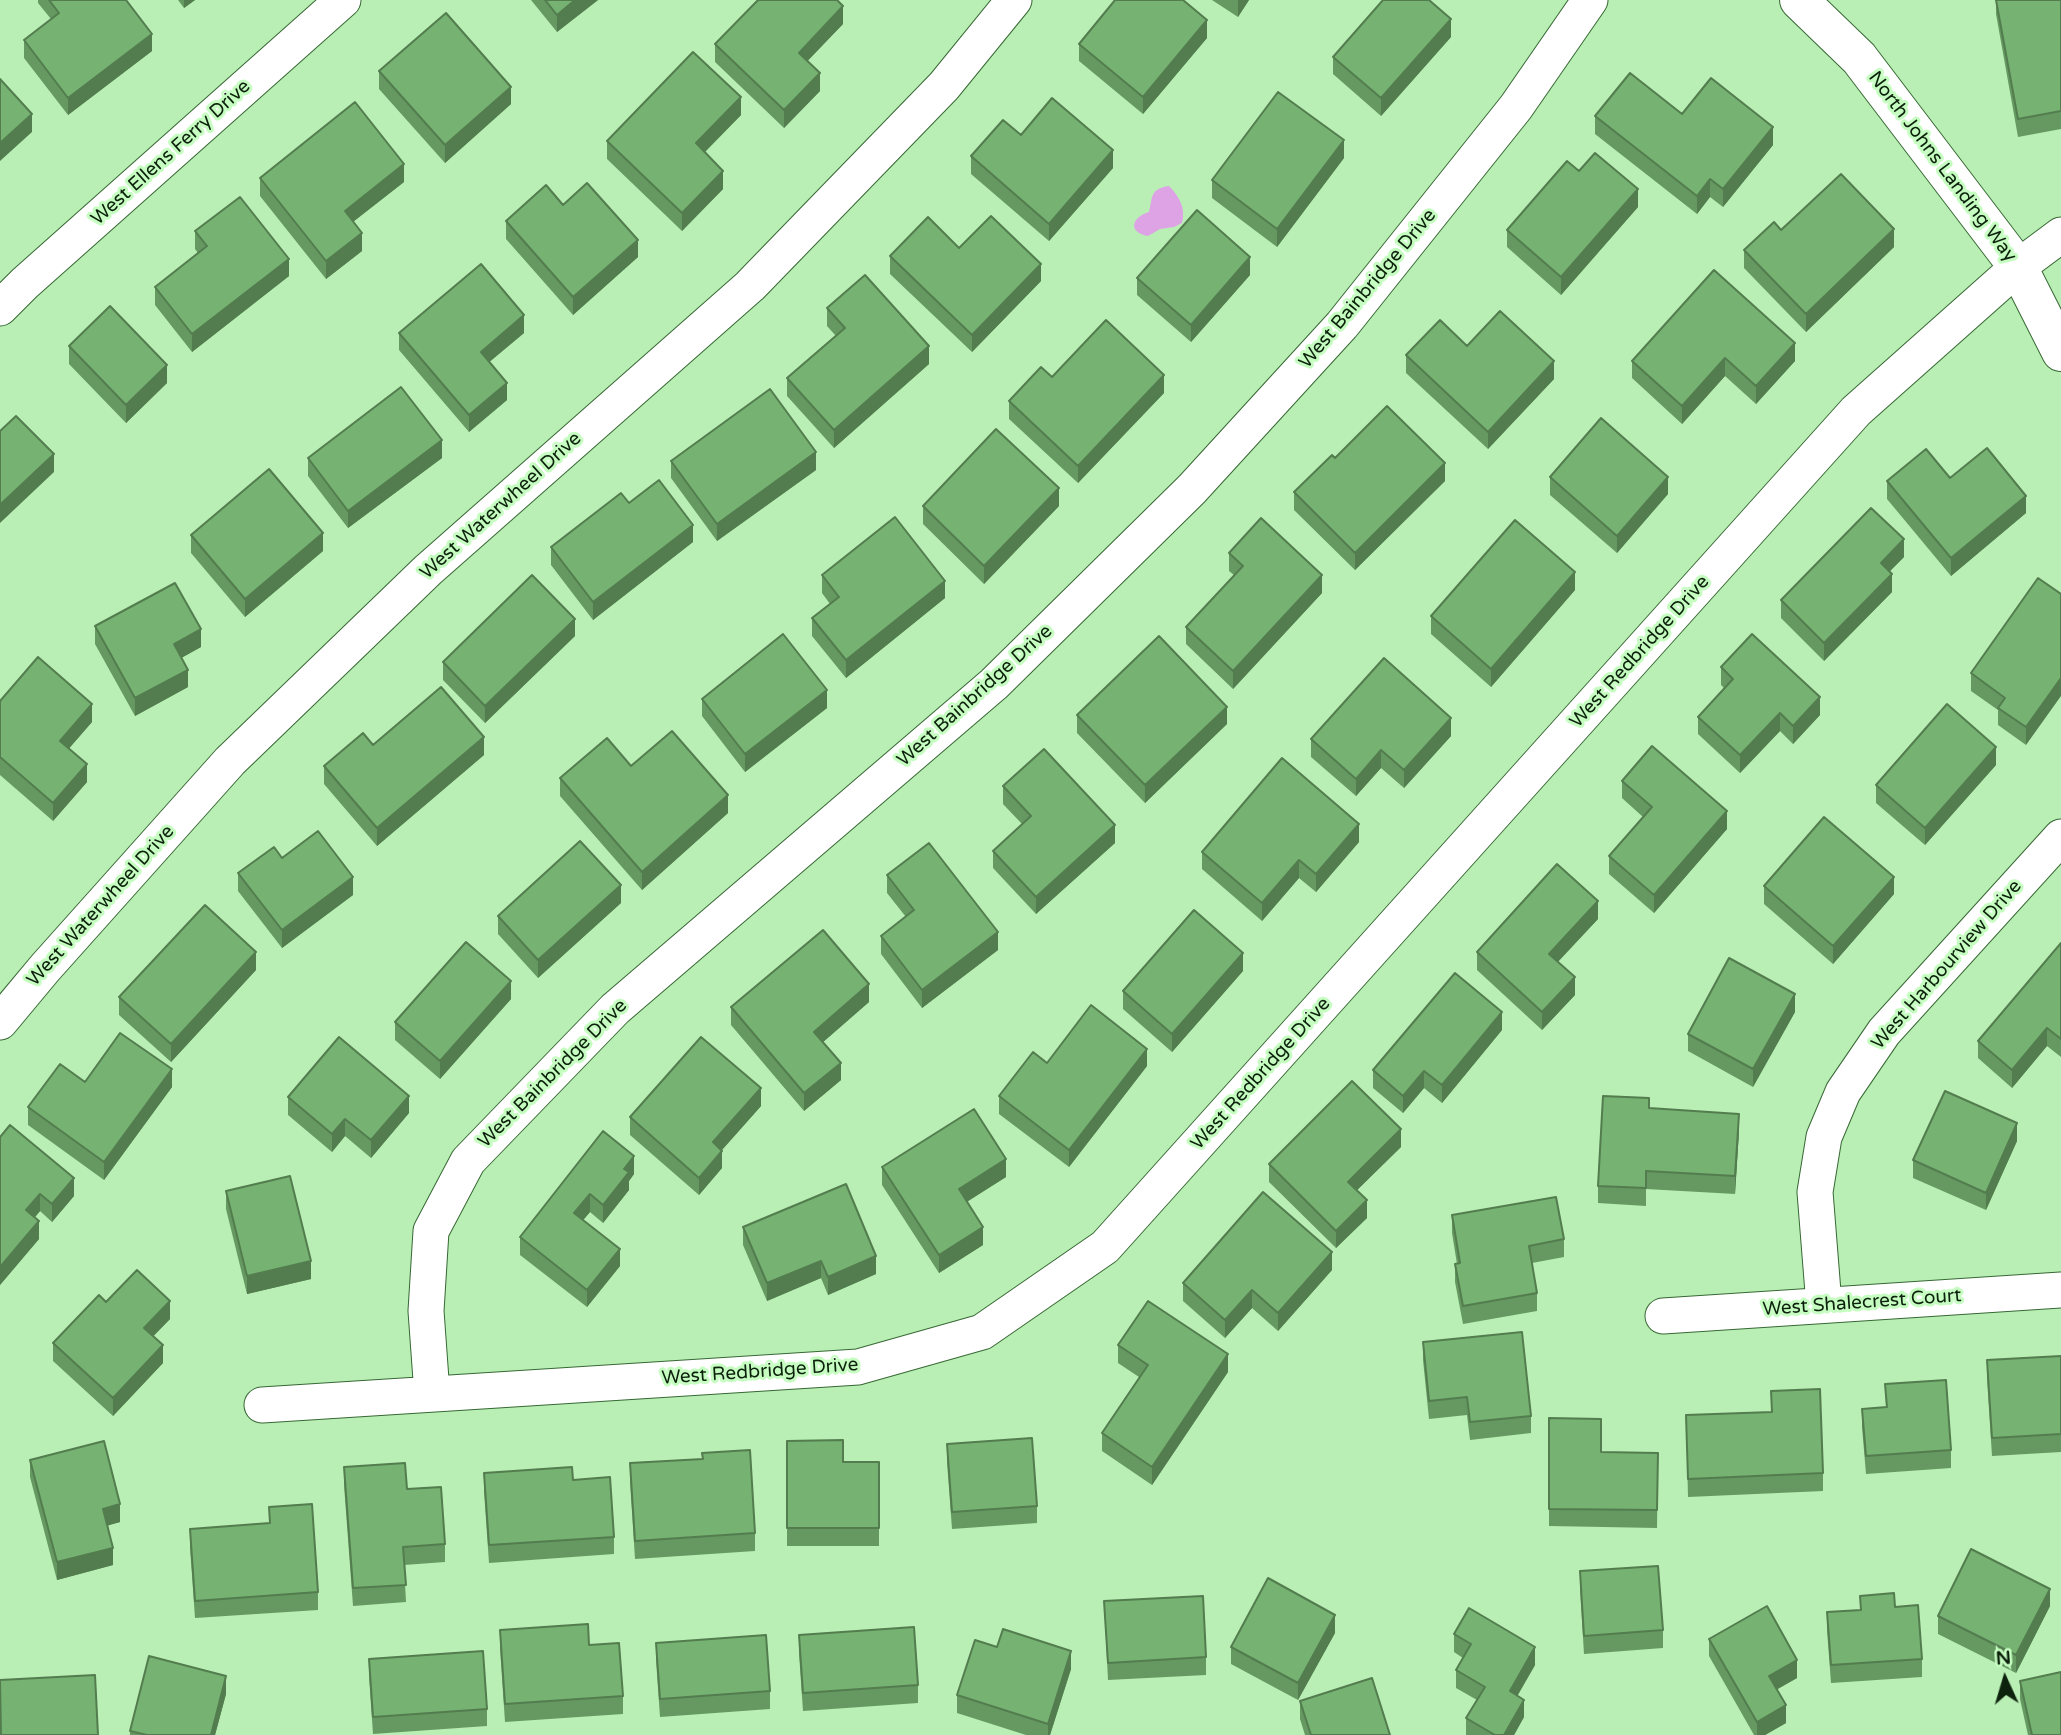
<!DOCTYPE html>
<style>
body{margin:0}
#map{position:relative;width:2061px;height:1735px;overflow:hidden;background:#b9efb4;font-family:"Varela Round",sans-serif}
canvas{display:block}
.north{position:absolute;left:1970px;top:1644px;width:70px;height:70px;-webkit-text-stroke:5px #c6fdc1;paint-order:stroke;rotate:356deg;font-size:19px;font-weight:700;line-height:28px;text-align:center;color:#0d220c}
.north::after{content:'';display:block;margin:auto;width:24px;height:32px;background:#0d220c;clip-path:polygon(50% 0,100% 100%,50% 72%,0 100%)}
</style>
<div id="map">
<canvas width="2061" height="1735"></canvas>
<div class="north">N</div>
</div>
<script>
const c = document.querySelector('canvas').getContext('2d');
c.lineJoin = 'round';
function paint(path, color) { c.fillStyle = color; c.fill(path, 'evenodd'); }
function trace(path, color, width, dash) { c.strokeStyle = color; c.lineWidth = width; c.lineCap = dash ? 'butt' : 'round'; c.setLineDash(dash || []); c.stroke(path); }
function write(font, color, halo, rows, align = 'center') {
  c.font = font + ' "Varela Round",sans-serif'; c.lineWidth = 6; c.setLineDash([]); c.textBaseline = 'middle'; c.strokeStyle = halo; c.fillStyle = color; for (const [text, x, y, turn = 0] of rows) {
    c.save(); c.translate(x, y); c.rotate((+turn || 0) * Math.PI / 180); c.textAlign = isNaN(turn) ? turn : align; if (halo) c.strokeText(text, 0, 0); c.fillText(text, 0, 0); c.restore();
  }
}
paint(new Path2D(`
 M1169,186c10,10 17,22 13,37l-8,4 -14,2 -12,7c-21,-4 -16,-19 1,-24 4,-16 1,-23 20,-26z`), '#dda3e5');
const street = new Path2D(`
 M0,308l25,-25 318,-283
 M0,1022l45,-54 185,-207 198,-191 322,-284 194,-200 70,-86
 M1824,1305l-9,-113 9,-55 19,-45 41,-60 177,-195
 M1663,1316l398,-26
 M432,1394l-6,-83 5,-80 37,-70 147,-152 379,-325 198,-195 150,-164 174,-218 74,-107
 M262,1405l596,-38 124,-35 123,-85 751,-836 162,-144 43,-32`);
const secondary = new Path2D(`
 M1799,0l60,58 159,209 43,85`);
trace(street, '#376834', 37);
trace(secondary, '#376834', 40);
trace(street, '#fff', 35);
trace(secondary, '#fff', 38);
paint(new Path2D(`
 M38,0h88l26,51 -84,64 -44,-57v-18l27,-21 -13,-16z
 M178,0h17l-11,8z
 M531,0h67l-41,32z
 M1212,0h37l-11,17z
 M1996,0h65v129l-43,8 -22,-123z
 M843,24l-36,37 13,30 -36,37 -69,-66v-18z
 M1451,37l-70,79 -48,-42v-17z
 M1207,38l-64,76 -64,-53v-17z
 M379,71l132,33 -66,59 -66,-74z
 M1682,114l91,31 -50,62 -13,-10 -13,17 -102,-80v-18z
 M741,115l-36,37 18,37 -41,42 -75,-72v-18z
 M971,156l142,12 -64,73 -78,-67z
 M1344,158l-67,89 -65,-49v-18z
 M260,178l144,4 -51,40 9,29 -36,28 -66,-83z
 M1638,207l-77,88 -54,-48v-17z
 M506,221l132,36 -65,58 -67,-76z
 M1781,230l113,17 -88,85 -62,-64v-18z
 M195,231l94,45 -97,76 -37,-47v-18l43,-34 -3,-4z
 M959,248l82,33 -69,71 -82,-78v-18z
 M1714,270l81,91 -39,43 -31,-28 -43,48 -50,-46v-17z
 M1250,275l-59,67 -54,-47v-17z
 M827,308l102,56 -95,84 -47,-52v-18l49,-42 -9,-10z
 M399,333h125l-35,29 18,38 -38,32 -70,-82z
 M69,346l98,37 -41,40 -57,-59z
 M1467,346l87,33 -66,70 -82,-76v-18z
 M1052,377l112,16 -86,90 -69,-64v-18z
 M308,458h134l-94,70 -40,-52z
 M1335,458l110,23 -90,89 -61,-60v-18z
 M671,461l145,9 -99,71 -46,-63z
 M1550,477l118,17 -51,59 -67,-58z
 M1950,478l76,35 -75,63 -64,-77v-18z
 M629,503l64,39 -100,78 -42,-55v-18z
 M923,506h136l-75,78 -61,-60z
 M191,535l132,16 -78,66 -54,-64z
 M1229,553l93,40 -89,96 -47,-45v-17l48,-52 -5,-4z
 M1904,557l-14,14 2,21 -68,69 -43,-43v-18z
 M822,575l123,23 -99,80 -34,-42v-18l18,-14 -8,-11z
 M2038,578l-12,167 -28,-20v-15l-27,-19v-18z
 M1575,590l-84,97 -60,-53v-18z
 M95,626l106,21 -20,11 7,29 -53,29 -40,-72z
 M575,636l-90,87 -42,-43v-18z
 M1721,667l99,48 -27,29 -13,-13 -40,42 -42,-39v-17l26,-29 -3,-3z
 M702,699l125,9 -82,64 -43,-56z
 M0,701l92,21 -23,26 18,34 -34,39 -53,-46z
 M1077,715l150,9 -82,79 -68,-70z
 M1451,736l-47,52 -23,-20 -25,28 -45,-39v-18z
 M373,745l111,10 -107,91 -53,-62v-18z
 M1996,765l-71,80 -49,-42v-18z
 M631,766l97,47 -86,77 -82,-94v-18z
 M1622,781l105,48 -73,84 -45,-39v-18l34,-39 -21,-19z
 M1003,786l112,57 -79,71 -43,-46v-17l29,-27 -19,-20z
 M1359,842l-43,50 -17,-14 -37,43 -60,-52v-17z
 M238,873l115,22 -71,53 -44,-57z
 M887,875l111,75 -76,58 -41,-54v-18l25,-19 -19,-24z
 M1764,886l130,8 -61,70 -69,-60z
 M621,903l-83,75 -40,-44v-18z
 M1598,919l-40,43 17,33 -33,35 -65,-60v-18z
 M2061,943v114l-14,-11 -35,42 -34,-30v-17z
 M256,970l-85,92 -52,-47v-18z
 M1243,971l-71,81 -49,-43v-18z
 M511,999l-71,80 -45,-39v-18z
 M869,1002l-46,40 18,38 -37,31 -73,-86v-18z
 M1795,1012l-42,75 -65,-36v-17z
 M1502,1030l-60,73 -18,-15 -21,25 -30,-25v-18z
 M1047,1063l100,3 -78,101 -70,-53v-18z
 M172,1087l-68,93 -76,-55v-18z
 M288,1097l121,16 -38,45 -26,-22 -13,16 -44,-37z
 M761,1106l-39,44v18l-23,27 -69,-60v-18z
 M1649,1108l90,23 -4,63 -89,-5v17l-48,-3v-17z
 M603,1131l31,43 -5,7v9l-26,33 -13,-11 -7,8 37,46 -33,41 -67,-52v-18z
 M0,1137l74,59 -22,26 -12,-11 -5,6 4,22 -39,46z
 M2017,1141l-31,69 -73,-32v-18z
 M1401,1147l-44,43 10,28 -31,30 -67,-66v-18z
 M882,1167l124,10 -39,24 16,44 -44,28 -57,-88z
 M226,1191l85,88 -64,15 -21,-85z
 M1452,1215l112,24v18l-32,6 5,30v18l-74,13 -8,-42v-18h2l-5,-31z
 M743,1227l133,47 -48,21 -7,-17 -54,23 -24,-56z
 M1332,1270l-54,61 -26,-23 -27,30 -42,-37v-18z
 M106,1302l64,17 -17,17 10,27 -50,53 -60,-55v-18z
 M1423,1342l108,74v17l-61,7 -3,-25 -38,4 -6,-59z
 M1118,1345l110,27 -76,113 -50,-34v-18l37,-56 -21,-14z
 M2061,1356v96l-69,4 -5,-78v-18z
 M1885,1384l66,66v18l-85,6 -4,-47v-18l24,-1z
 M1686,1415l137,58v18l-135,6z
 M1549,1418l52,34 57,1 -1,75 -108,-2z
 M787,1441l56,21h36v84h-92z
 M947,1444l90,62v17l-85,6 -5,-67z
 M30,1460l90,62 -12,3 5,40 -56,15 -27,-103z
 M630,1463l125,70v18l-120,8 -5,-78z
 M344,1467l63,22 38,55v18l-41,3 2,37 -53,4 -9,-121z
 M484,1473l89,7 41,57v17l-125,9 -5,-72z
 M269,1507l49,85v18l-123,8 -5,-71v-18l79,-6z
 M1580,1571l83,59v18l-79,6 -4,-65z
 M1860,1596l35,11 27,52v18l-91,6 -4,-53v-18l33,-2z
 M1104,1601l102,56v18l-98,5z
 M2050,1606l-34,67 -78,-39v-18z
 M500,1630l89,15 34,51v18l-118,8 -5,-74z
 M1335,1633l-37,67 -67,-36v-17z
 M1454,1634l81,31 -17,30 6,22 -10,18h-48v-17l11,-18 -21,-12v-18l7,-12 -9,-6z
 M799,1635l119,50v18l-115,8 -4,-58z
 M1709,1639l88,39 -20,11 9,34 -21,12h-11l-45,-79z
 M656,1643l114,48v18l-110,8 -4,-57z
 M997,1647l74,22 -21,66h-24l-69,-22v-18z
 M369,1659l118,50v17l-114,8 -4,-58z
 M2020,1681l41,54h-33l-8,-36z
 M226,1694l-11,41h-85v-4z
 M1300,1701l90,34h-85l-5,-16z`), '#659961');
paint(new Path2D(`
 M184,0h11l-11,8z
 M575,0h23l-41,32v-17z
 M1238,0h11l-11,17z
 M843,6v18l-44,46v-17z
 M1451,19v18l-70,79v-18z
 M1207,20v18l-64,76v-17z
 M152,34v17l-84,64v-17z
 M820,73v18l-36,37v-18z
 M511,87v17l-66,59v-18z
 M741,97v18l-45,46v-18z
 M32,114v18l-32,29v-18z
 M1773,127v18l-50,62v-18z
 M1344,140v18l-67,89v-18z
 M1113,150v18l-64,73v-17z
 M404,164v18l-59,46v-17z
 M723,171v18l-41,42v-18z
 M1710,179v18l-13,17v-18z
 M1638,189v18l-77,88v-18z
 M1894,229v18l-88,85v-18z
 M362,233v18l-36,28v-18z
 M638,240v17l-65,58v-18z
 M1250,257v18l-59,67v-17z
 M289,259v17l-97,76v-18z
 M1041,264v17l-69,71v-17z
 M524,315v18l-43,36v-17z
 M1795,343v18l-39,43v-18z
 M929,346v18l-95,84v-18z
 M1725,358v18l-43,48v-18z
 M1554,361v18l-66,70v-17z
 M167,365v18l-41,40v-18z
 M1164,375v18l-86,90v-17z
 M507,383v17l-38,32v-17z
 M442,440v18l-94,70v-17z
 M816,452v18l-99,71v-17z
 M54,454v18l-54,51v-18z
 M1445,463v18l-90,89v-17z
 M1668,477v17l-51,59v-17z
 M1059,488v18l-75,78v-18z
 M2026,496v17l-75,63v-18z
 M693,525v17l-100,78v-18z
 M323,533v18l-78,66v-18z
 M1904,539v18l-23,23v-17z
 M1575,572v18l-84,97v-18z
 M1892,574v18l-68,69v-18z
 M1322,575v18l-89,96v-18z
 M945,581v17l-99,80v-18z
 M575,619v17l-90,87v-17z
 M201,629v18l-27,15v-18z
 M188,670v17l-53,29v-18z
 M2061,678v18l-35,49v-18z
 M827,690v18l-82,64v-18z
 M1820,697v18l-27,29v-18z
 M92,704v18l-32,37v-18z
 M1227,707v17l-82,79v-18z
 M1780,713v18l-40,42v-18z
 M1451,718v18l-47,52v-18z
 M484,737v18l-107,91v-18z
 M1996,747v18l-71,80v-17z
 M1381,750v18l-25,28v-17z
 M87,764v18l-34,39v-18z
 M728,795v18l-86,77v-18z
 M1727,811v18l-73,84v-18z
 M1359,824v18l-43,50v-18z
 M1115,825v18l-79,71v-17z
 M1299,860v18l-37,43v-18z
 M353,877v18l-71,53v-18z
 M1894,877v17l-61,70v-18z
 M621,885v18l-83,75v-18z
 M1598,901v18l-49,52v-17z
 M998,932v18l-76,58v-18z
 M256,952v18l-85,92v-18z
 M1243,953v18l-71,81v-18z
 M1575,977v18l-33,35v-18z
 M511,981v18l-71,80v-18z
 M869,984v18l-55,48v-18z
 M1795,994v18l-42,75v-18z
 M1502,1012v18l-60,73v-18z
 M2047,1028v18l-35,42v-18z
 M1147,1049v17l-78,101v-17z
 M841,1063v17l-37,31v-18z
 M172,1069v18l-68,93v-18z
 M1424,1071v17l-21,25v-17z
 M761,1088v18l-48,54v-18z
 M409,1096v17l-38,45v-18z
 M1739,1114v17l-4,63v-18z
 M345,1119v17l-13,16v-18z
 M2017,1123v18l-31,69v-17z
 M1401,1129v18l-53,52v-17z
 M722,1151v17l-23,27v-17z
 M634,1156v18l-5,7v9l-26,33v-18l21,-36z
 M1006,1159v18l-47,30v-18z
 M74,1178v18l-22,26v-18z
 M40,1194v17l-14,17v-18z
 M590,1194v18l-16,19v-18z
 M1367,1200v18l-31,30v-17z
 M39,1221v18l-39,46v-18z
 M983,1227v18l-44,28v-18z
 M620,1249v17l-33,41v-17z
 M1332,1252v18l-54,61v-18z
 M876,1256v18l-48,21v-18z
 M311,1261v18l-64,15v-18z
 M821,1261v17l-54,23v-18z
 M1252,1290v18l-27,30v-18z
 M170,1301v18l-26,27v-18z
 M163,1345v18l-50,53v-18z
 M1228,1354v18l-76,113v-18z
 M120,1504v18l-17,5v-18z
 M113,1548v17l-56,15v-18z
 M2050,1589v17l-34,67v-18z
 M1335,1615v18l-37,67v-17z
 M1535,1647v18l-25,43v-17z
 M1071,1651v18l-21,66h-2v-11z
 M1797,1660v18l-28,16v-18z
 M226,1676v18l-11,41h-4z
 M1524,1700v17l-10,18h-10z
 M1786,1705v18l-21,12h-8v-13z`), '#537d4f');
const building = new Path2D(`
 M49,0h77l26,34 -84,64 -44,-58 35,-27z
 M545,0h30l-18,15z
 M758,0h79l6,6 -44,47 21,20 -36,37 -69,-66z
 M1115,0h68l24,20 -64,77 -64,-53z
 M1383,0h46l22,19 -70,79 -48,-41z
 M1996,0h65v111l-43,8z
 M446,13l65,74 -66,58 -66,-74z
 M693,52l48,45 -45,46 27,28 -41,42 -75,-72z
 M1630,73l52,41 29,-36 62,49 -50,62 -13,-10 -13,17 -102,-80z
 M0,79l32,35 -32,29z
 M1278,92l66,48 -67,89 -65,-49z
 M1052,98l61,52 -64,74 -78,-68 32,-36 18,15z
 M355,102l49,62 -59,47 17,22 -36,28 -66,-83z
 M1595,153l43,36 -77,88 -54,-47 60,-69 12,10z
 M1841,174l53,55 -88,85 -62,-64 30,-28 7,8z
 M587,183l51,57 -65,57 -67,-76 40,-36 17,20z
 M240,197l49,62 -97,75 -37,-47 52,-41 -12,-15z
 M1197,210l53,47 -59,68 -54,-47z
 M991,216l50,48 -69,71 -82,-79 38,-39 31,31z
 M481,264l43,51 -43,37 26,31 -38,32 -70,-82z
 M1714,270l81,73 -39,43 -31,-28 -43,48 -50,-45z
 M865,275l64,71 -95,84 -47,-52 58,-50 -18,-20z
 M110,306l57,59 -41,40 -57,-59z
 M1500,311l54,50 -66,71 -82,-77 34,-35 27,26z
 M1106,320l58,55 -86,91 -69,-65 32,-34 11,10z
 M401,387l41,53 -94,71 -40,-53z
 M770,389l46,63 -99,72 -46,-63z
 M1387,406l58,57 -90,90 -61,-61 38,-37 3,3z
 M16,416l38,38 -54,51v-74z
 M1601,418l67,59 -51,59 -67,-59z
 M996,429l63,59 -75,78 -61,-60z
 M1987,448l39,48 -75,62 -64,-77 39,-32 24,29z
 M269,469l54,64 -78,66 -54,-64z
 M659,480l34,45 -100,77 -42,-55 70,-54 8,10z
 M1871,508l33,31 -23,24 11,11 -68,69 -43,-43z
 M895,517l50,64 -99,79 -34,-42 27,-21 -17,-22z
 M1261,518l61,57 -89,96 -47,-44 57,-61 -14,-13z
 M1515,520l60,52 -84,97 -60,-53z
 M532,575l43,44 -90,87 -42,-44z
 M2038,578l23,16v84l-35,49 -28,-19 7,-10 -34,-25z
 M175,583l26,46 -27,15 14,26 -53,28 -40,-72z
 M783,634l44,56 -82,64 -43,-55z
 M1752,634l68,63 -27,29 -13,-13 -40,42 -42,-38 35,-38 -12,-12z
 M1159,636l68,71 -82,78 -68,-70z
 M38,657l54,47 -32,37 27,23 -34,39 -53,-46v-56z
 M1384,658l67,60 -47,52 -23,-20 -25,29 -45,-40z
 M441,687l43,50 -107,91 -53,-62 39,-33 10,12z
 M1947,704l49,43 -71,81 -49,-43z
 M672,731l56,64 -86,77 -82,-94 47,-40 24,28z
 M1652,746l75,65 -73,84 -45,-39 43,-49 -30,-26z
 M1044,749l71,76 -79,72 -43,-46 38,-35 -28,-30z
 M1282,758l77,66 -43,50 -17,-14 -37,43 -60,-51z
 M1824,817l70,60 -61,69 -69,-60z
 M318,831l35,46 -71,53 -44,-57 36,-26 8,11z
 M580,841l41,44 -83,75 -40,-44z
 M929,843l69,89 -76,58 -41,-54 33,-26 -27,-35z
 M1557,864l41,37 -49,53 26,23 -33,35 -65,-60z
 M205,905l51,47 -85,92 -52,-47z
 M1194,910l49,43 -71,81 -49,-43z
 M823,930l46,54 -55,48 27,31 -37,30 -73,-86z
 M466,942l45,39 -71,80 -45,-39z
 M2061,943v96l-14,-11 -35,42 -34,-29z
 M1729,958l66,36 -42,75 -65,-35z
 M1455,973l47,39 -60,73 -18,-14 -21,25 -30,-26z
 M1091,1005l56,44 -78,101 -70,-54 34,-44 14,11z
 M120,1033l52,36 -68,93 -76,-55 32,-43 25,18z
 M339,1037l70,59 -38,44 -26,-21 -13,15 -44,-37z
 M701,1037l60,51 -48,54 9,9 -23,27 -69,-61z
 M1352,1081l49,48 -53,53 19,18 -31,31 -67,-67z
 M1945,1091l72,32 -31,70 -73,-33z
 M1603,1096l46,2v10l90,6 -4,62 -89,-5v17l-48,-2z
 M974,1109l32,50 -47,30 24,38 -44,28 -57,-88z
 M10,1125l64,53 -22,26 -12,-10 -14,16 13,11 -39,46v-130z
 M603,1131l31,25 -10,13 5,3 -26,33 -13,-11 -16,19 46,36 -33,41 -67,-53z
 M290,1176l21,85 -64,15 -21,-85z
 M846,1184l30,72 -48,21 -7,-16 -54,22 -24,-56z
 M1263,1192l69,60 -54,61 -26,-23 -27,30 -42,-37z
 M1556,1197l8,42 -35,7 8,47 -74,13 -8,-42 5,-1 -8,-48z
 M137,1270l33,31 -26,27 19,17 -50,53 -60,-55 46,-48 7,7z
 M1148,1301l80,53 -76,113 -50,-34 46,-68 -30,-20z
 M1522,1332l9,84 -61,6 -3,-25 -38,4 -6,-59z
 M2061,1356v78l-69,4 -5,-78z
 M1946,1380l5,70 -85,6 -4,-47 25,-2 -2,-23z
 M1820,1389l3,84 -135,6 -2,-64 86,-3 -1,-21z
 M1549,1418l52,1v33l57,1 -1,57 -108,-1z
 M1032,1438l5,68 -85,6 -5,-68z
 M843,1440v22h36v66h-92v-87z
 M104,1441l16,63 -17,5 10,39 -56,14 -27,-102z
 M750,1450l5,83 -120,8 -5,-78 73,-4 -1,-6z
 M405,1463l2,26 34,-2 4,57 -42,3 3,38 -53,3 -9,-121z
 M572,1467l1,13 37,-3 4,60 -125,8 -5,-72z
 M312,1504l6,88 -123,9 -5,-72 80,-6 -1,-16z
 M1971,1549l79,40 -34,66 -78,-39z
 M1658,1566l5,64 -79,6 -4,-65z
 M1268,1578l67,37 -37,68 -67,-36z
 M1894,1593l1,14 23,-2 4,54 -91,6 -4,-53 34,-2 -1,-14z
 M1203,1596l3,61 -98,6 -4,-62z
 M1767,1606l30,54 -28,16 17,29 -29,17 -48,-83z
 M1469,1608l66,39 -25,44 14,9 -20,35h-9l-29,-17 19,-31 -29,-17 15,-26 -17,-10z
 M588,1624l1,21 30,-2 4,53 -118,8 -5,-74z
 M914,1627l4,58 -115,8 -4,-58z
 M1003,1629l68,22 -23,73 -91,-29 18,-55 22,7z
 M766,1635l4,56 -110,8 -4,-56z
 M483,1651l4,58 -114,8 -4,-58z
 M149,1656l77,20 -15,59h-64l-17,-4z
 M2061,1672v63h-29l-12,-54z
 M95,1675l3,60h-97l-1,-55z
 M1372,1678l18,57h-79l-11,-34z`);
paint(building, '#76b271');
trace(building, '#537d4f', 2);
write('19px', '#0d220c', '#c6fdc1', [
 ["West Ellens Ferry Drive",171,153,-42],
 ["North Johns Landing Way",1942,167,53],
 ["West Bainbridge Drive",1368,289,-50],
 ["West Waterwheel Drive",501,506,-42],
 ["West Redbridge Drive",1640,652,-48],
 ["West Bainbridge Drive",975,696,-42],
 ["West Waterwheel Drive",101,906,-48],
 ["West Harbourview Drive",1947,965,-49],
 ["West Bainbridge Drive",553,1074,-45],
 ["West Redbridge Drive",1261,1074,-48],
 ["West Shalecrest Court",1862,1303,-4],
 ["West Redbridge Drive",760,1372,-4]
]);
</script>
